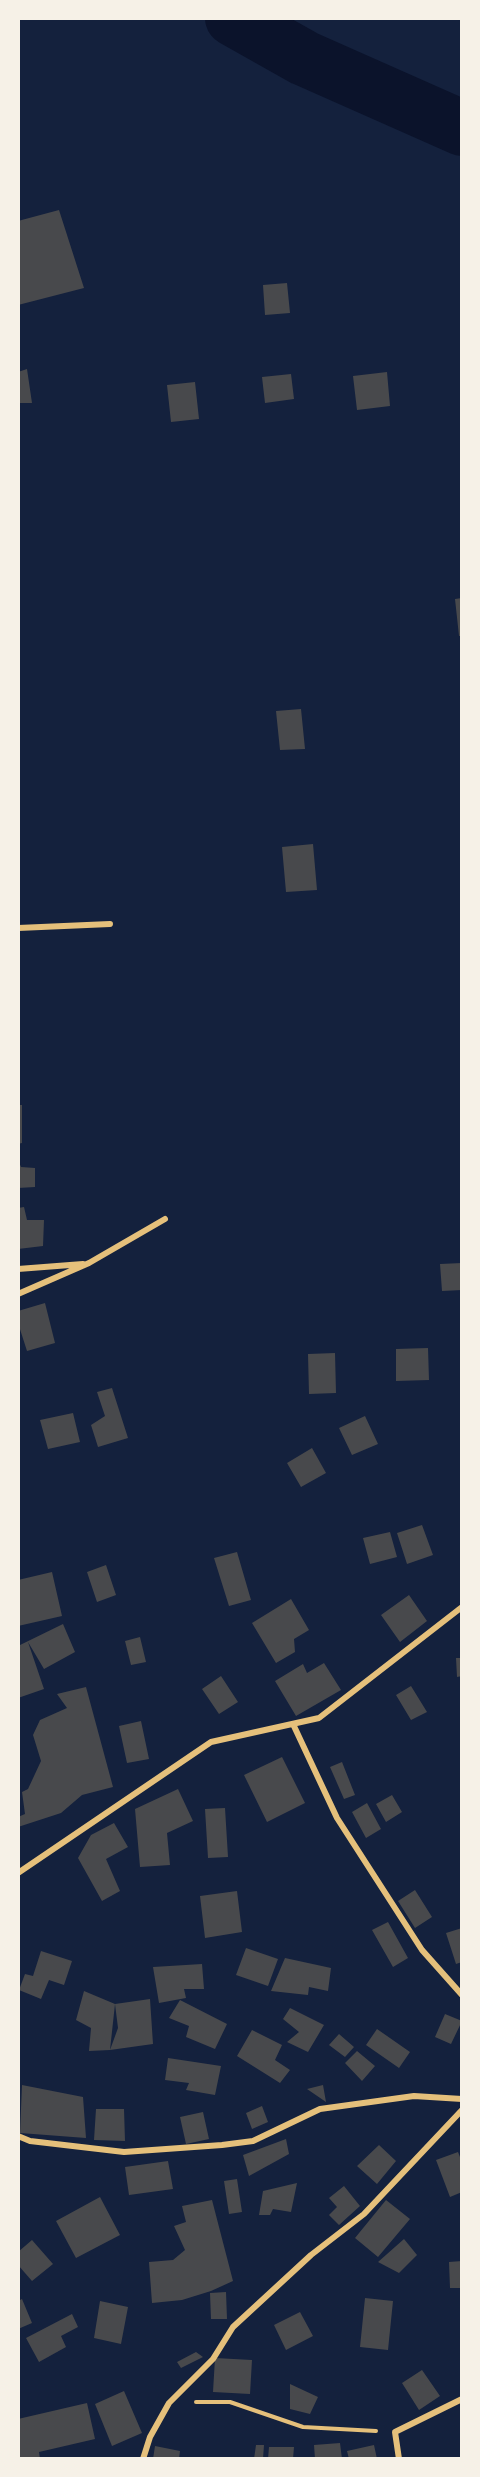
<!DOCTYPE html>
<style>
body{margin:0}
#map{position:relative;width:480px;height:2477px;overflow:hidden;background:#14213d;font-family:Merriweather,serif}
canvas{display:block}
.frame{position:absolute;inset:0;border:20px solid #f6f1e7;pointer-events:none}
</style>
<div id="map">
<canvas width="480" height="2477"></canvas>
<div class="frame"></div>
</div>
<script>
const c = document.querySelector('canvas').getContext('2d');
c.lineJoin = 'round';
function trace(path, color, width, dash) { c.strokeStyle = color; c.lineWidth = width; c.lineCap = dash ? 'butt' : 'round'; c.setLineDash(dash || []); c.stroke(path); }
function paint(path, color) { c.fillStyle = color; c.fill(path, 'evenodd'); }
trace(new Path2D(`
 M233,18l71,40 158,70`), '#0b132b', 56);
paint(new Path2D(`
 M59,210l25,78 -66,17v-84z
 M287,283l3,30 -25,2 -2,-30z
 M27,369l5,34h-14v-31z
 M387,372l3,34 -33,4 -4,-34z
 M291,374l3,25 -29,4 -3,-26z
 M195,382l4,37 -28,3 -4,-37z
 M462,598v38h-3l-4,-37z
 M301,709l4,40 -25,1 -4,-39z
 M313,844l4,46 -31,2 -4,-45z
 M18,1105h4v38l-4,1z
 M18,1160l3,7 14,1v19l-17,1z
 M24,1207l3,13h17l-1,26 -25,3v-41z
 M462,1263v27l-20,1 -2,-27z
 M45,1303l10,40 -28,8 -9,-28v-12z
 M428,1348l1,32 -33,1v-32z
 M335,1353l1,40 -27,1 -1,-40z
 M112,1388l16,50 -30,9 -7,-22 14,-9 -8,-24z
 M73,1413l7,29 -32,7 -8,-29z
 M365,1416l13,28 -26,11 -13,-27z
 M312,1448l14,25 -25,14 -14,-24z
 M422,1525l11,30 -26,9 -10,-31z
 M390,1532l7,25 -27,7 -7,-26z
 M237,1552l14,48 -22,6 -15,-48z
 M106,1565l10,30 -19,7 -10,-30z
 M52,1572l10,44 -44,10v-46z
 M409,1595l18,26 -27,21 -19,-27z
 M291,1599l18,31 -15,9 1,13 -19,11 -24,-40z
 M63,1624l12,28 -31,17 -16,-27 16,47 -26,9v-52z
 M140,1637l6,25 -15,3 -6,-24z
 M456,1658h6v18l-5,1z
 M324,1663l17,27 -45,26 -21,-35 28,-17 4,9z
 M221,1676l17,26 -19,12 -17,-25z
 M411,1686l16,26 -16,8 -15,-25z
 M86,1687l27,100 -31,8 -21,18 -43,14v-10l7,-3 -3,-22 6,-3 13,-28 -8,-26 7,-15 27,-12 -10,-14z
 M141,1721l8,38 -22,4 -8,-37z
 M282,1757l23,46 -38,19 -23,-47z
 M342,1762l13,33 -11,4 -14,-32z
 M178,1789l15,32 -26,12 3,32 -30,2 -5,-58z
 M392,1795l10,17 -16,10 -10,-18z
 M367,1803l14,26 -15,9 -14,-26z
 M225,1808l3,49 -20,1 -3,-49z
 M114,1823l14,24 -22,12 14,32 -18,10 -24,-43 13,-23z
 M415,1890l17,27 -17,11 -17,-27z
 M237,1891l5,41 -37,6 -5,-42z
 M388,1922l20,36 -15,9 -21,-37z
 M462,1928v34l-6,2 -10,-31z
 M246,1948l32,11 -10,27 -32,-11z
 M41,1951l31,10 -8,24 -15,-5 -8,19 -22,-9 6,-16 8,2z
 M285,1958l46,10 -3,23 -19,-4 -1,8 -37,-4z
 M202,1964l2,25h-20l2,9 -27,5 -6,-36z
 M84,1991l31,13 -5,46 -21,1 2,-23 -15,-8z
 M150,1999l3,45 -43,6 8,-22 -3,-24z
 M180,2000l47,24 -12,25 -29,-12 3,-11 -20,-8z
 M290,2008l34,17 -16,27 -21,-10 12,-10 -16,-13z
 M445,2014l17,7 -11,23 -16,-7z
 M377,2029l33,23 -11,16 -33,-23z
 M252,2030l30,15 -7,15 15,10 -10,13 -43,-27z
 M339,2034l15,13 -9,10 -16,-12z
 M357,2051l18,15 -13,15 -17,-18z
 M168,2058l53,8 -6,29 -29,-5 3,-7 -24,-3z
 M22,2085l61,12 3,41 -66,-5z
 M323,2085l3,17 -19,-13z
 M262,2106l6,16 -16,7 -6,-16z
 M96,2109h28l1,32 -31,-1z
 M203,2112l6,27 -23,5 -6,-27z
 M286,2139l3,15 -40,22 -6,-21z
 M379,2145l17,16 -19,23 -20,-18z
 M458,2152l4,10v30l-12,5 -14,-37z
 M168,2161l5,28 -44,6 -4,-28z
 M237,2179l5,33 -13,2 -5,-33z
 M297,2183l-6,29 -18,-3 -3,6h-11l4,-24z
 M344,2186l16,20 -21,19 -10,-10 8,-8 -8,-9z
 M100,2197l20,38 -44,23 -20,-37z
 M212,2200l21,81 -22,10 -29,9 -30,3 -3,-41 24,-2 12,-10 -11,-24 12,-4 -4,-16z
 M386,2200l24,19 -32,38 -23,-19z
 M404,2239l13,16 -18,18 -21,-11z
 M32,2240l21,24 -21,17 -14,-16v-13z
 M462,2261v27h-12l-1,-26z
 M226,2292l1,27h-16l-1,-26z
 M365,2298l28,3 -5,49 -28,-3z
 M22,2299l10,24 -14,6v-28z
 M100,2301l28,6 -7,37 -27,-6z
 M300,2312l13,24 -27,14 -12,-25z
 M72,2314l6,13 -17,9 5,11 -27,15 -13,-24z
 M196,2352l7,5 -22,11 -4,-6z
 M215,2358l37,2 -2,34 -37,-2z
 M422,2370l18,26 -21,14 -17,-27z
 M290,2384l28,13 -8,17 -20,-5z
 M124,2391l18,42 -30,13 -17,-42z
 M87,2403l8,36 -56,13 1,7h-22v-40z
 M340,2443l2,16h-27l-1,-14z
 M256,2445h8l-1,14h-9z
 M374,2445l3,14h-28l-2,-8z
 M155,2446l25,5 -1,8h-26z
 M269,2447h25l-1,12h-25z`), '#48494c');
trace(new Path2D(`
 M196,2402h34l73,25 73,4`), '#e5c07b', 4);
trace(new Path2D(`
 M18,928l92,-4
 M18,1269l65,-5
 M18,1294l71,-31 76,-44
 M293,1724l44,94 85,132 40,45
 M18,1873l193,-131 108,-24 143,-111
 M18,2136l12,5 94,11 98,-7 31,-4 67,-32 94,-13 48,3
 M143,2459l7,-22 19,-34 44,-44 20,-32 78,-72 53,-41 98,-104
 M399,2459l-4,-27 67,-33`), '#e5c07b', 6);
</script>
